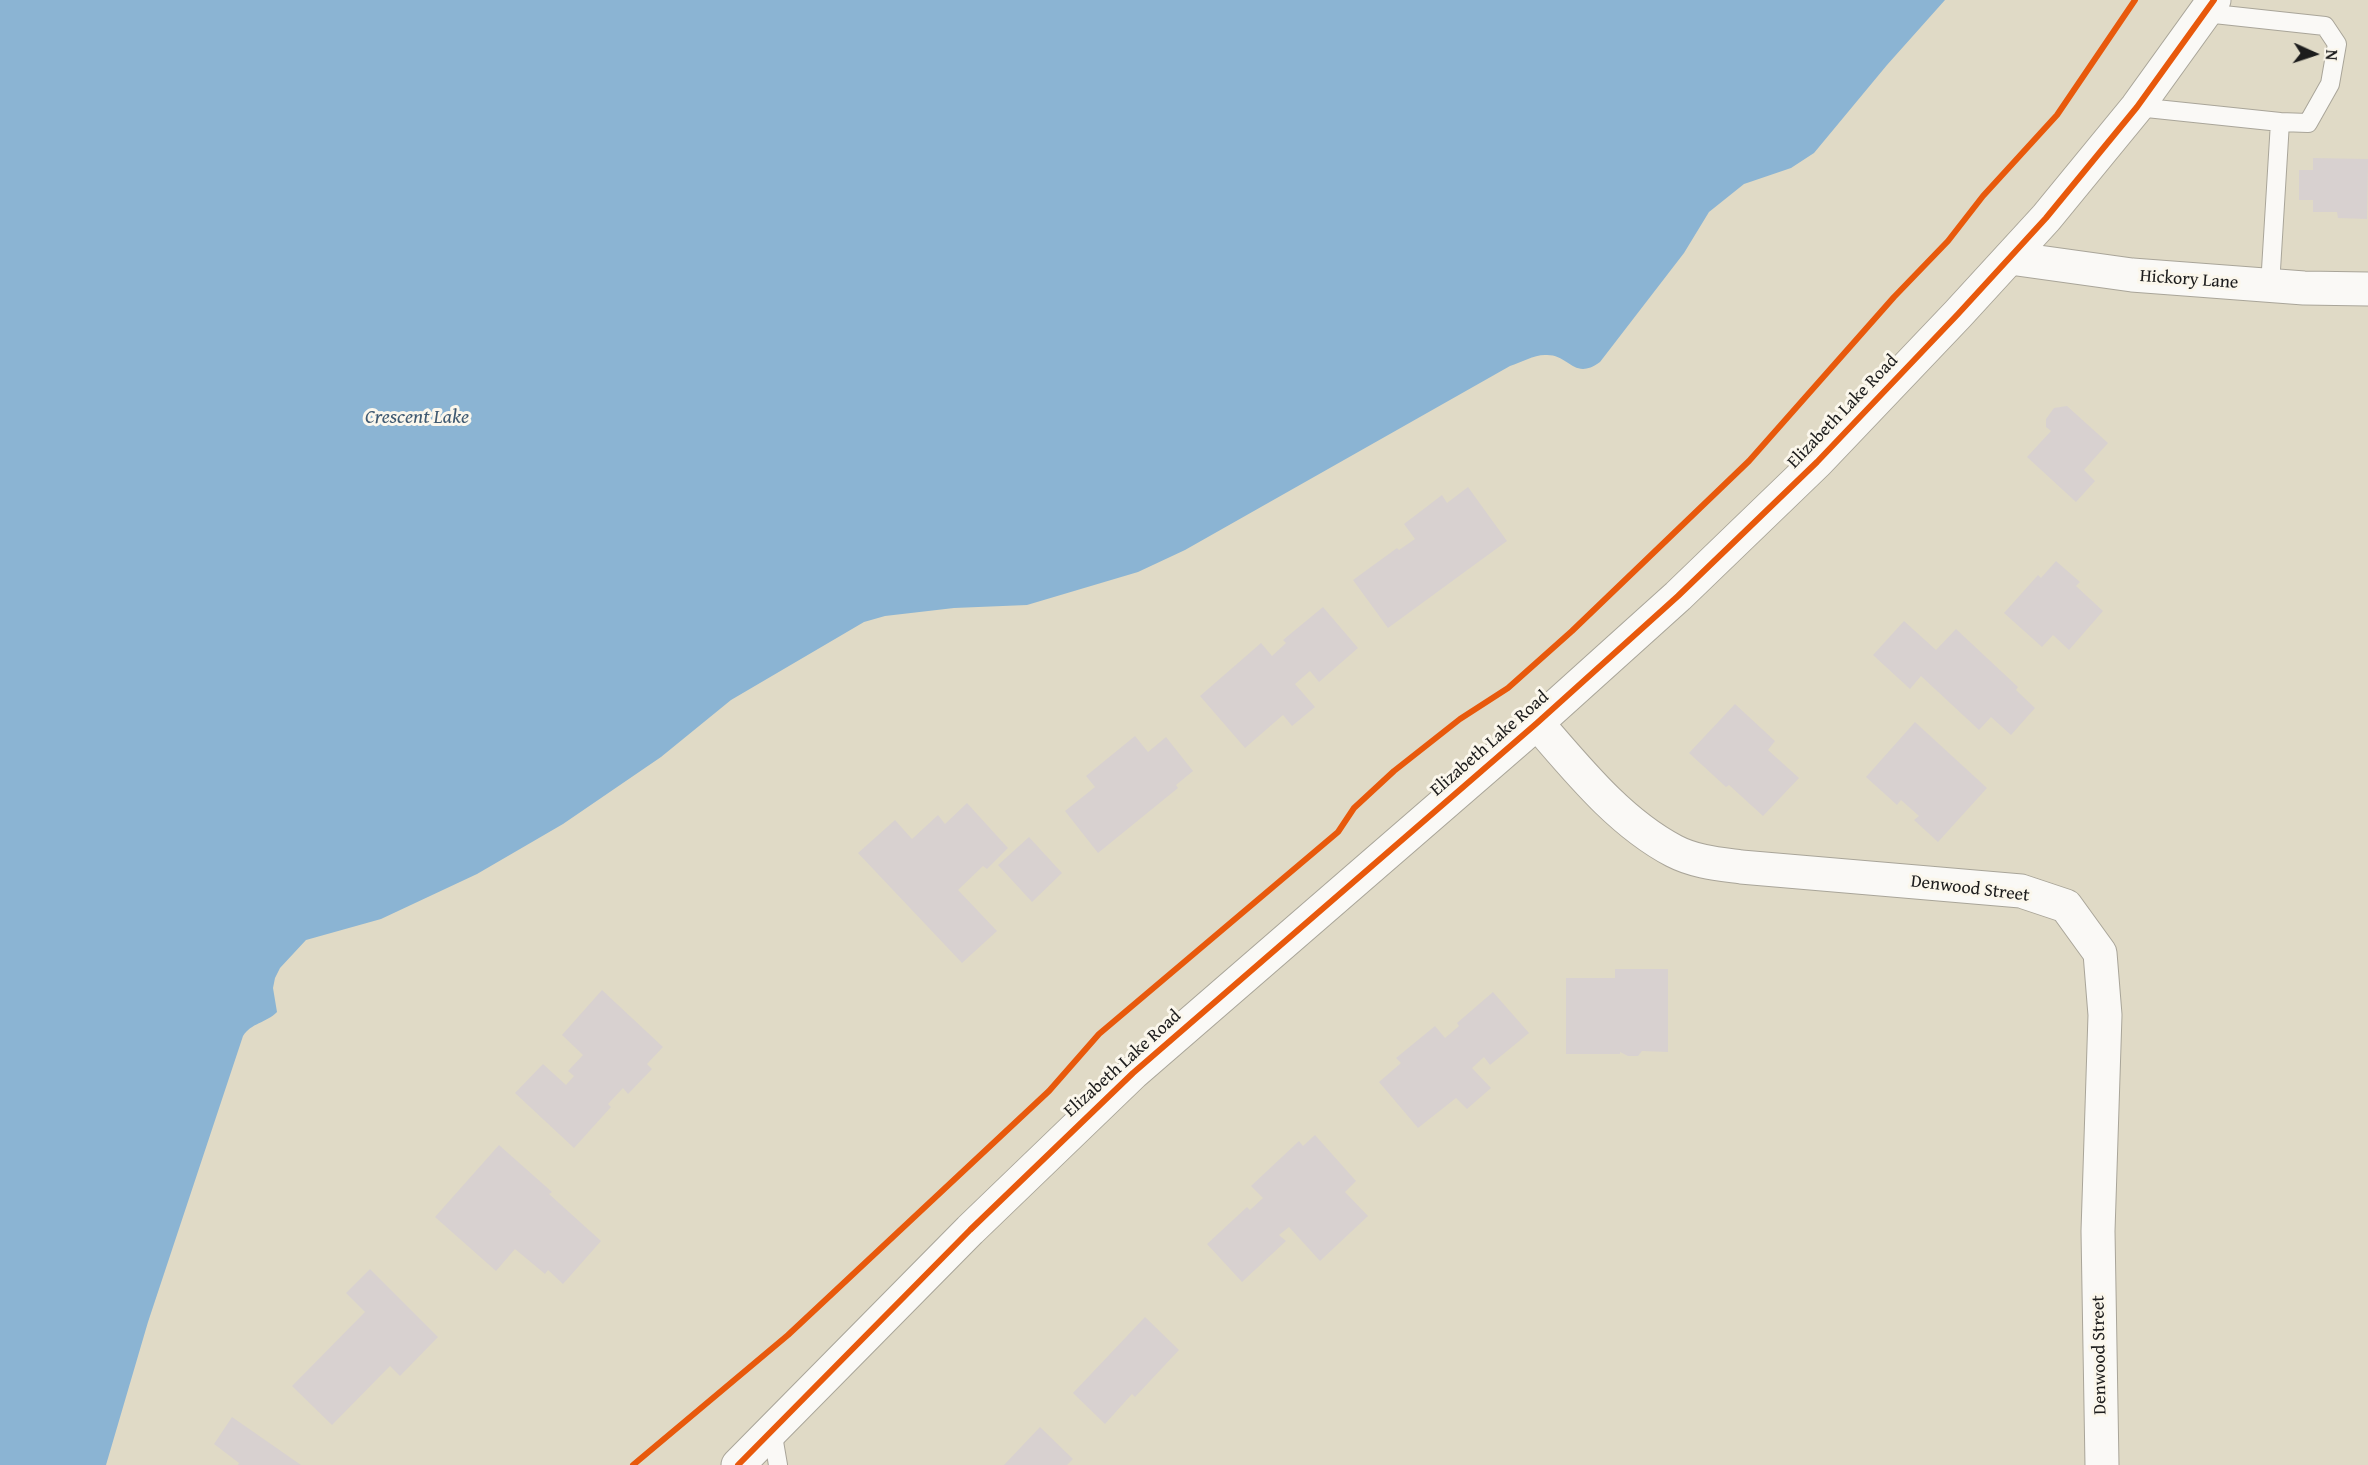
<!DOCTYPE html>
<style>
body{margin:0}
#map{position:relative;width:2368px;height:1465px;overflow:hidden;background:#e0dac6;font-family:"Gentium Book Plus",serif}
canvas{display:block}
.north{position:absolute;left:2284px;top:24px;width:60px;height:60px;-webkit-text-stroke:4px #fbf7ec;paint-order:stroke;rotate:93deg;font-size:16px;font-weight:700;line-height:24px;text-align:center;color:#1c1c1c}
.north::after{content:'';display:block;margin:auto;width:21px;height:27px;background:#1c1c1c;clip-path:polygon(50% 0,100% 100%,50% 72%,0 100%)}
</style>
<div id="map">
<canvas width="2368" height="1465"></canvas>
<div class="north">N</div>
</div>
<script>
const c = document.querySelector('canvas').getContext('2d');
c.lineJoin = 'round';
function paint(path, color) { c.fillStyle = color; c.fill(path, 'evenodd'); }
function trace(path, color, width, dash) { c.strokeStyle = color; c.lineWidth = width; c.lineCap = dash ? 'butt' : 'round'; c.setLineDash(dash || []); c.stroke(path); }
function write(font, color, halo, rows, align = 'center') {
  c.font = font + ' "Gentium Book Plus",serif'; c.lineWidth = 6; c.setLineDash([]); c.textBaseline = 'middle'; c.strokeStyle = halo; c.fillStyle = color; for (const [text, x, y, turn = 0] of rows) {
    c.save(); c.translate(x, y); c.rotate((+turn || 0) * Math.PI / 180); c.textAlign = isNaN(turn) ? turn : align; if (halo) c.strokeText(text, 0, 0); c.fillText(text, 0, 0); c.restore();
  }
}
paint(new Path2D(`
 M0,0h1945l-58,65 -73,88 -23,15 -47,16 -35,28 -25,41 -84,109c-26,19 -30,-7 -53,-7 -12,-1 -25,7 -37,11l-325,184 -47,22 -111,33 -73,3 -69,8 -21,6 -133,78 -70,57 -98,67 -86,50 -96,45 -75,21 -26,28 -5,10 -2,10 4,24c-11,11 -26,11 -34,24l-95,286 -42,143h-106z`), '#8bb4d3');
paint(new Path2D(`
 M2313,158l55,1 -1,60 -29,-1 -1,-6h-24v-12h-14v-30h14z
 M2067,406l41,37 -24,27 11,11 -19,21 -49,-45 24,-26 -5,-4v-8l8,-11z
 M1468,487l39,54 -119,87 -35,-48 44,-32 2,2 16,-11 -11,-15 38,-29 5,8z
 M2056,561l24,21 -4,4 27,25 -34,39 -16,-15 -11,12 -38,-34 34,-38 3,3z
 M1323,607l35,41 -39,34 -9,-11 -15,13 20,23 -23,19 -9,-11 -38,33 -45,-52 61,-53 11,13 14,-13 -3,-3z
 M1904,621l32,29 20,-21 62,58 -2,3 19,18 -24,27 -20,-18 -12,13 -58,-54 -11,13 -37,-34z
 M1735,704l40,37 -7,9 31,28 -36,38 -34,-31 -3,2 -37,-34z
 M1915,722l72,66 -49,54 -24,-22 5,-4 -18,-16 -4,5 -31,-28z
 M1135,736l13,16 18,-15 27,34 -17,14 2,3 -80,65 -33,-42 30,-24 -9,-11z
 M967,803l41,45 -21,21 -4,-3 -25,24 39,41 -35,32 -104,-110 37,-33 17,19 26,-24 7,9z
 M1029,837l33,36 -30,29 -34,-37z
 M1615,969h53v83l-26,-1 -4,5h-10l-8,-4v2h-54v-76h49z
 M602,990l61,57 -16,17 5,5 -24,25 -5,-6 -15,16 3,3 -37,41 -59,-55 28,-29 23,21 8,-9 -6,-5 15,-16 -21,-20z
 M1493,992l36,41 -39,32 -6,-8 -12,11 19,20 -24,21 -11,-11 -38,30 -39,-46 22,-19 -5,-5 39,-32 10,12 14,-12 -2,-3z
 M1315,1135l41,46 -11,11 23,24 -48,45 -31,-34 -10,8 7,6 -44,41 -35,-38 40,-37 3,3 13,-12 -12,-12 48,-45 4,5z
 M499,1145l53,47 -3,2 52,47 -38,43 -15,-14 -3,4 -30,-25 -19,22 -61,-54z
 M370,1269l68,68 -38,39 -10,-10 -58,59 -40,-39 73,-74 -19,-19z
 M1145,1317l34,33 -44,47 -3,-3 -27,30 -32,-31z
 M232,1417l69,48h-63l1,-2 -25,-19z
 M1040,1427l33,32 -6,6h-63z`), '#d8d1d0');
const service = new Path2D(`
 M2205,13l120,13 12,18 -7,40 -22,39 -28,-1 -10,164
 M2137,107l143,15
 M772,1430l6,35`);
const minor = new Path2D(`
 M2010,258l122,17 172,13 64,1
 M1537,723c40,46 82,99 137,128 21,11 45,13 67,16l280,24 45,15 34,47 5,62 -7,216 4,234`);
const tertiary = new Path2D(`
 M738,1465l232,-235 163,-157 404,-350 141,-127 139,-134 141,-148 88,-96 91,-111 77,-107`);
trace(service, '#a9a599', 20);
trace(minor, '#a9a599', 35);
trace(tertiary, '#a9a599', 35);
trace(service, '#faf9f6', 18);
trace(minor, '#faf9f6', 33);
trace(tertiary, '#faf9f6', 33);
trace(new Path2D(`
 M633,1465l155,-130 261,-244 50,-57 239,-202 16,-24 40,-37 66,-52 48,-31 64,-57 177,-170 145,-164 54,-56 35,-45 74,-81 78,-115
 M738,1465l232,-235 163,-157 404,-350 141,-127 139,-134 141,-148 88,-96 91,-111 77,-107`), '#e8590c', 6);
write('18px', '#1c1c1c', '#fbf7ec', [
 ["Hickory Lane",2189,280,4],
 ["Elizabeth Lake Road",1843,412,-46],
 ["Elizabeth Lake Road",1490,744,-41],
 ["Denwood Street",1970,889,7],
 ["Elizabeth Lake Road",1123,1064,-42],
 ["Denwood Street",2100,1355,-91]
]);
write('italic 20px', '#3e5971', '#fbf7ec', [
 ["Crescent Lake",417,418]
]);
</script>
